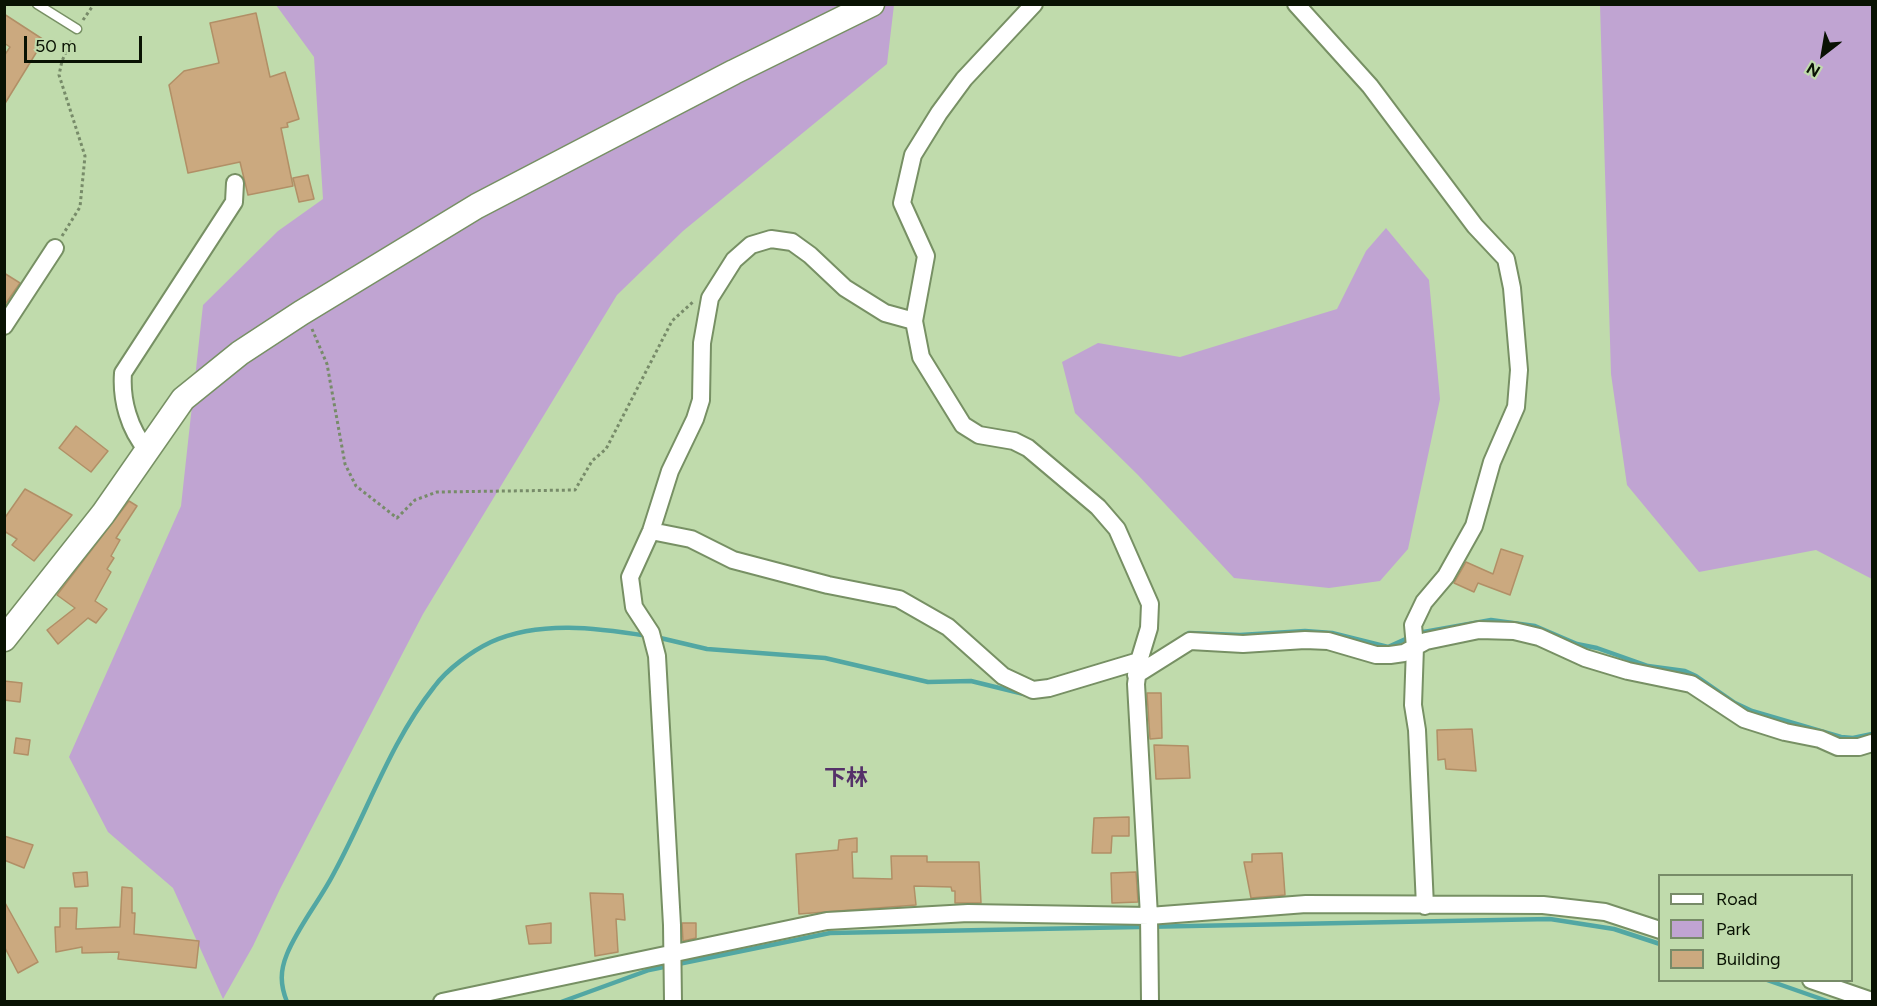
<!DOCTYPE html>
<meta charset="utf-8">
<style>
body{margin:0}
#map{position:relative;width:1877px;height:1006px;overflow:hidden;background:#c0dbac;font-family:Figtree,sans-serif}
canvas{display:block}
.frame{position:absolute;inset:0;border:6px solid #091203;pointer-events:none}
.legend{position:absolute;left:1658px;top:874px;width:195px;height:108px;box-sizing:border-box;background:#c0dbac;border:2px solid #778b68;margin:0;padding:8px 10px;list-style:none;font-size:18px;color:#091203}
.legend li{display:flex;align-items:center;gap:12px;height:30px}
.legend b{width:30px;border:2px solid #778b68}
.north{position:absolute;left:1793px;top:24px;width:60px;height:60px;-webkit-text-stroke:4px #c0dbac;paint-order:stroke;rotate:211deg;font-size:16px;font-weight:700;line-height:24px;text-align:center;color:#091203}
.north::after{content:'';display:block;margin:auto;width:21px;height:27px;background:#091203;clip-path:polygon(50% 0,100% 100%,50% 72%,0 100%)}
.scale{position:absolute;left:24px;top:36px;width:118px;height:27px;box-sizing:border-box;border:3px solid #091203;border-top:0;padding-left:8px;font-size:18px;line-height:21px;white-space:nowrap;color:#091203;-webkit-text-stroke:4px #c0dbac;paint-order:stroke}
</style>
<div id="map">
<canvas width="1877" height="1006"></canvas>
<div class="frame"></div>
<ul class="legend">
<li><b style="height:8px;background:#fff"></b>Road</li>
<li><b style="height:16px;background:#c0a4d2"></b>Park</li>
<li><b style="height:16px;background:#cba97f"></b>Building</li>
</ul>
<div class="north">N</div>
<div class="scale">50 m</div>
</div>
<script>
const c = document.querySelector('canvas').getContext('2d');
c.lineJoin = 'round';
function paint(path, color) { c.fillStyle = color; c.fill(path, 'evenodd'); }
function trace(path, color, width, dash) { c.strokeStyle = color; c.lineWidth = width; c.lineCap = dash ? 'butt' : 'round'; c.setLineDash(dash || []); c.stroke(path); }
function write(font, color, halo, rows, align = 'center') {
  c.font = font + ' Figtree,"Noto Sans JP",sans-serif'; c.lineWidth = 4.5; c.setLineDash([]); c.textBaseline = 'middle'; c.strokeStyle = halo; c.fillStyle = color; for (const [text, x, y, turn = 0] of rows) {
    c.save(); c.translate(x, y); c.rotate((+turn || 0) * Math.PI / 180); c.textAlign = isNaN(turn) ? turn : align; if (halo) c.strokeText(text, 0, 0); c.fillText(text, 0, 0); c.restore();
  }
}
paint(new Path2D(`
 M276,5h618l-7,59 -204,167 -66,64 -194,319 -143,275 -27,57 -30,53 -50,-111 -65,-56 -39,-75 112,-251 22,-201 75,-74 45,-32 -9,-142z
 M1600,5h272v574l-56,-29 -117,22 -72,-87 -16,-111z
 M1386,228l43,52 11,119 -32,150 -28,32 -51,7 -95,-10 -96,-103 -63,-62 -13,-51 36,-19 82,14 157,-48 29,-58z`), '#c0a4d2');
trace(new Path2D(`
 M1418,633l73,-13 44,6 42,18 20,4 51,18 37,5 11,5 39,27 17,8 89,26 12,1 19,-4
 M1184,636l5,-3 51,2 65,-4 27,2 56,14 22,-10
 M656,637l51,12 118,9 103,24 43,-1 61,15
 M1767,980l63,22
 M287,1002c-7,-18 -7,-31 0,-48 12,-29 34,-55 48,-83 33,-61 56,-130 99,-184 13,-18 38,-36 57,-45 49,-22 106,-14 157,-6
 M561,1002l88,-32 181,-37 720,-14 64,10 46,15`), '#52a7a3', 4.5);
const building = new Path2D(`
 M256,13l14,64 15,-5 14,47 -12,4 1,4 -7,1 12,58 -45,9 -8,-33 -52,11 -19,-88 15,-14 35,-8 -9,-40z
 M4,14l40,26 -40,65v-49l6,-9 -6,-4z
 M308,175l6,24 -15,3 -6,-24z
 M4,273l16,10 -16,23z
 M76,426l32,25 -17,21 -32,-24z
 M25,489l47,26 -38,46 -22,-16 5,-6 -13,-8v-12z
 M129,501l8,5 -21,32 4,2 -9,16 3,2 -7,11 4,3 -16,29 12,8 -11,14 -8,-5 -30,26 -11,-14 28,-22 -18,-13z
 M1501,549l22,7 -13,39 -32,-12 -4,9 -20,-9 12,-21 27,12z
 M4,681l18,2 -2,19 -16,-2z
 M1147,693h14l1,45 -12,1z
 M1472,729l4,42 -30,-2 -1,-10 -7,1 -1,-30z
 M16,738l14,2 -2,15 -14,-2z
 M1154,745l34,1 2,32 -34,1z
 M1129,817v19h-17l-1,17h-19l2,-35z
 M4,836l29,9 -9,23 -20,-8z
 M857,838v14h-5l1,26 39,1 -1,-23h36v6h52l2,41h-26v-12h-3l-1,-4 -37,-1 2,19 -117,9 -3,-60 42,-4 1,-10z
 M1282,853l3,42 -34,3 -7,-36h8v-8z
 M87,872l1,14 -13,1 -2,-14z
 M1136,872l2,30 -26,1 -1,-30z
 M122,887l10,1v25h3l-1,21 65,7 -3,27 -78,-9 1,-7 -37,1v-6l-26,5 -1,-25h5v-19h17l-1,21 44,-2z
 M590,893l33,1 2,26 -9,-1 2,33 -23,4z
 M4,901l34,61 -20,11 -14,-27z
 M551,923v20l-22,1 -3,-18z
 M682,923h14v15l-13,3z`);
paint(building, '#cba97f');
trace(building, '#b18f66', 1.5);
const lane = new Path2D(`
 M37,4l40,25`);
const street = new Path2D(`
 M1034,4l-70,75 -25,34 -26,42 -11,48 24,53 -12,65 7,36 42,68 16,10 35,6 14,7 70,59 19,22 33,75 -1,24 -10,33 -3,23 13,232 1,86
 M1296,4l74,82 105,140 31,33 6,29 7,82 -3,37 -24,55 -18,64 -28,50 -22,26 -11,23 2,22 -2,58 4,25 8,176
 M4,326l51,-78
 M147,450c-18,-21 -26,-50 -24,-77l111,-171 1,-19
 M651,531l40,8 42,21 95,25 71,14 49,28 55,49 30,14 16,-2 90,-27
 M1136,675l54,-34 53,3 62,-4 23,1 48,14h14l14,-2 22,-12 53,-11 35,1 25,6 46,21 43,13 63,13 53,35 41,13 35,7 18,8h21l13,-4
 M1811,980l61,21
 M442,1002l385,-81 141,-8 181,3 157,-12 237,1 62,7 55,18
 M673,1002l-1,-77 -15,-269 -6,-23 -17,-26 -4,-30 21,-46 19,-60 25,-52 6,-19 1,-57 8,-45 24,-38 17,-15 20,-6 21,3 18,13 35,33 40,25 29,8`);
const secondary = new Path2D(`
 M4,639l99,-125 80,-115 57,-46 61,-40 176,-107 257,-134 138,-68`);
trace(lane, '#779064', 11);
trace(street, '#779064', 20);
trace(secondary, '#779064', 27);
trace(new Path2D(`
 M83,20l11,-16
 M62,236l18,-29 5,-51 -26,-81 3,-14 10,-22
 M312,329l15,35 18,100 11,22 41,32 18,-18 22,-8 138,-2 17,-29 14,-12 66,-128 22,-20`), '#778b69', 3, [3, 3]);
trace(lane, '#fff', 8);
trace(street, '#fff', 16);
trace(secondary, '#fff', 24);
write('bold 22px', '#553169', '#c0dbac', [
 ["下林",846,779]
]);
</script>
